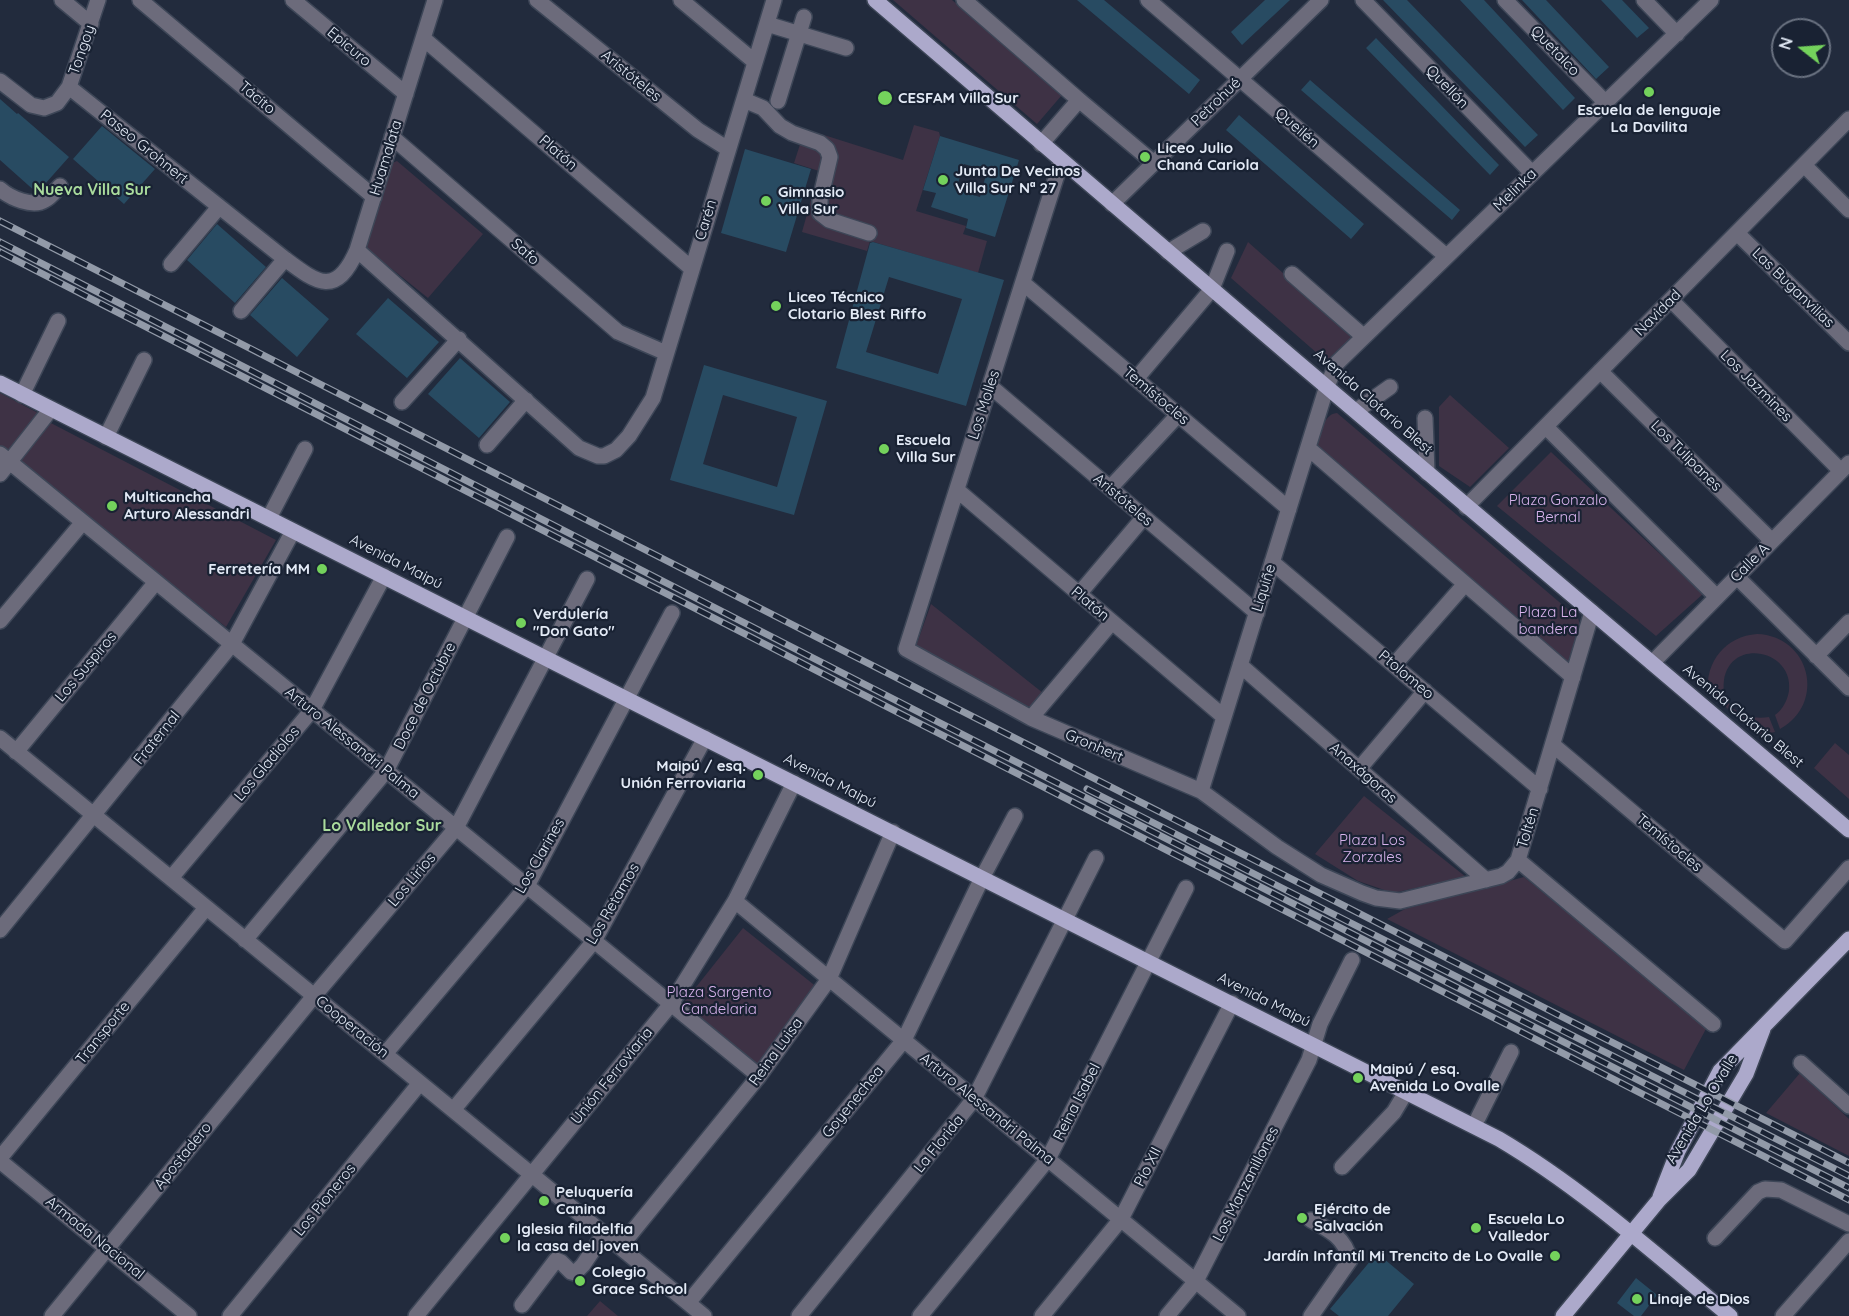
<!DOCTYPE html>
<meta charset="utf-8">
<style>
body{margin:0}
#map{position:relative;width:1849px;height:1316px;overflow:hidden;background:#222b3d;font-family:Quicksand,sans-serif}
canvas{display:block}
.north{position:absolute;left:1771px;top:18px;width:60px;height:60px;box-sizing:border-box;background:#192233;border:2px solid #6a7281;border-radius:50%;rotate:287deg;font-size:16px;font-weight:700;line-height:24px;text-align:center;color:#e3eaf6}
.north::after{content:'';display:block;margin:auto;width:21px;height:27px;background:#74d25c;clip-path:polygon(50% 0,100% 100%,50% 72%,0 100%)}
</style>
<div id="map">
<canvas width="1849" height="1316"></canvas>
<div class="north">N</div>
</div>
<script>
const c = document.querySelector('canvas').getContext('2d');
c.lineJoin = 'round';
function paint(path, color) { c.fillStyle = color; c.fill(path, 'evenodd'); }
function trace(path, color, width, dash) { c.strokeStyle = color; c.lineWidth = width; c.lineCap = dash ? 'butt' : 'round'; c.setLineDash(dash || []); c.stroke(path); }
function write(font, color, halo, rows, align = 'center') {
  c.font = font + ' Quicksand,sans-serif'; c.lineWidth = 4.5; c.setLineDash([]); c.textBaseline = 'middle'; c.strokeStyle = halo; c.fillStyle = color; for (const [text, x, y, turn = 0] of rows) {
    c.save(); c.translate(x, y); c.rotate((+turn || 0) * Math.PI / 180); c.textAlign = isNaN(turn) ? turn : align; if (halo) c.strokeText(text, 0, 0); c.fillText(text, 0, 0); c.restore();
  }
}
paint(new Path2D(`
 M893,0h59l110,95 -25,29z
 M914,125l25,7 1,4 -24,75 50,15 -3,8 24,7 -9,32 -108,-32 -3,10 -65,-19 17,-61 -25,-8 11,-34 98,31z
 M397,161l86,73 -55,64 -61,-49v-7l23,-78z
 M1248,242l106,94 -28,25 -95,-83z
 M0,393l42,22 -33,39 -9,-7z
 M1450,395l59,53 -39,39 -31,-21v-59z
 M1337,413l241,205 2,7 -13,40 -252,-215c5,-13 7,-36 22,-37z
 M47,421l229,119 -50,87 -208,-163z
 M1551,452l152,142 -47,42 -159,-130z
 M931,604l112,89 -12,15 -115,-62z
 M1757,634c53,2 70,69 23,95l-5,-14c8,-6 12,-14 14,-24 5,-41 -58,-54 -65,-11 -4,28 21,41 45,37l6,15 -16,3 -51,-43c-3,-30 18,-56 49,-58z
 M1835,743l14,12v44l-35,-31z
 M1364,796l102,81 -73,16 -35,-12 -43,-27z
 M1524,877l183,150 -23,43 -297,-151 18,-10z
 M743,928l75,60 -61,77 -76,-59z
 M1800,1073l49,46v37l-83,-43z
 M600,1301l18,15h-31z`), '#3e3245');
paint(new Path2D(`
 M1077,0h27l96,80 -11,14z
 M1265,0h25l-48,45 -11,-13z
 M1383,0h24l131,135 -13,12z
 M1460,0h24l91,98 -12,12z
 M1522,0h24l63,67 -13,12z
 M1601,0h21l27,28 -12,10z
 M1376,38l123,127 -9,10 -124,-127z
 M1310,80l150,130 -8,10 -151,-130z
 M0,99l17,15 1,-1 51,44 -32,36 -37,-33z
 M1239,115l125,109 -13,15 -125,-109z
 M102,126l53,43 -31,35 -51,-45z
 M940,136l79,24 -24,77 -29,-9 2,-9 -37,-12 5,-14 -13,-3zM964,164l23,7 -7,26 -24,-7z
 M745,149l66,20 -25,83 -65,-19z
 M217,224l49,43 -31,36 -48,-43z
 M873,242l131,38 -38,126 -130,-38 34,-125zM889,277l73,22 -24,75 -72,-22z
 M282,278l47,41 -32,38 -47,-42z
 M388,298l51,44 -32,36 -51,-44z
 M460,358l50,44 -31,36 -51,-44z
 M704,365l123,36 -33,114 -124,-35zM723,395l74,22 -20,70 -74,-23z
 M1377,1253l37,31 -26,32h-49l-9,-7z
 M1636,1278l21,17 -16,21h-7l-17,-13z`), '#284b62');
const minor = new Path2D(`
 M62,0l29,24
 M140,0l234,197
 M293,0l113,94
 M537,0l161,130 30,19
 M681,0l74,62
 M964,0l115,100 -38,44
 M1148,0l298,256
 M1363,0l169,173
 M1505,0l100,102
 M1644,0l33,34
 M767,24l79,24
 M424,39l267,229
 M0,81l31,24 13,3 13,-5 12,-16 29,-87
 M69,87l216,172c32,24 51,39 72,-9l78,-250
 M744,100l19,8 17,18 12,7 28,10 7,6 3,8 -10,43v13l9,7 40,13
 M1079,100l75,63
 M778,101l26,-84
 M392,137l226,195 48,21
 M1061,162l-155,487 125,69 170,73 76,56 44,28 41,18 14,5 24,3 101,-25 7,-4 10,-12 74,-248
 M1804,165l45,45
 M0,189c10,9 33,19 45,11 6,-3 10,-9 15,-14
 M1112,204l209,-204
 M1737,233l112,110
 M357,250l222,198 19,8h6l12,-6 13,-14 24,-38 121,-398
 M1168,252l35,-21
 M171,264l48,-57
 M1292,274l71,62
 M1023,283l266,226
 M1671,300l170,171
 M241,311l44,-52
 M1600,371l172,170
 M1136,379l76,-90 15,-38
 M990,386l267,227
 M22,395l36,-74
 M402,402l57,-63
 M1356,411l34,-24
 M1425,418l2,55
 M1546,427l171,170
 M106,437l38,-77
 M487,445l39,-45
 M1308,448l265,229
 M0,454l759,622
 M0,474l51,-65
 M1110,488l68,-73
 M957,490l267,227
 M1466,507l383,-388
 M269,518l36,-69
 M1272,562l268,227
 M1737,577l112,111
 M1079,594l65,-77
 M0,621l83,-99
 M1816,656l33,-34
 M1652,663l197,-200
 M1240,665l246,215
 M1394,665l71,-81
 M1031,718l81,-96
 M0,738l704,578
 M1553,745l232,196 64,-73
 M16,752l140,-170
 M1359,769l66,-78
 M1201,791l126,-405 10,-23 374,-363
 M1518,860l195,164
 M171,878l141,-168 72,-134
 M735,901l503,415
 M0,930l232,-286 61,-113
 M245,940l141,-169 121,-234
 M385,1054l142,-168 145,-273
 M1801,1063l48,43
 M453,1110l141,-169 111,-203
 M1478,1118l33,-66
 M0,1158l206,-250
 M0,1161l189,155
 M1342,1167l52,-55 12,-20
 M1715,1238l43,-46 7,-3 16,1 68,34
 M620,1247l139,-171 70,-97 64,-147
 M688,1303l216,-263 78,-162 33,-62
 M522,1305l34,-45 5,2 10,10 4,1 8,-8 21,-31
 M52,1316l262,-320 142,-168 131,-249
 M230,1316l190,-233
 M416,1316l255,-312 64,-103 59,-118
 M799,1316l175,-217 122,-241
 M920,1316l128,-157 138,-271
 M1042,1316l79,-97 111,-216
 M1167,1316l29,-35 113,-221 11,-36 32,-64
 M1311,1316l39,-56c-5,-22 -20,-30 -39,-40
 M1783,1316l66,-75`);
const major = new Path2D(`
 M875,0c323,279 648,554 974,830
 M0,383l1499,756c83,49 156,115 231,177
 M1660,1197l18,-46 42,-80 129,-132
 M1563,1316l96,-116 30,-30 57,-96 17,-45`);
trace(minor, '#3d4657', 18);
trace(major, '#3d4657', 18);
trace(minor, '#6c6b7b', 15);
trace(major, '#aca9cb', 15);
const rail = new Path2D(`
 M0,221l1849,942
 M0,242l1849,946
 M0,252l1849,948
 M1087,789l762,387`);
trace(rail, '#929aa8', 7);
trace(rail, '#192233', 4.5, [14]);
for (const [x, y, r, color] of [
 [1649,92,6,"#74d25c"],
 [885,98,8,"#74d25c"],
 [1145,157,6,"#74d25c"],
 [943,180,6,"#74d25c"],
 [766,201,6,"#74d25c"],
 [776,306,6,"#74d25c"],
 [884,449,6,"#74d25c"],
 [112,506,6,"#74d25c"],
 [322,569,6,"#74d25c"],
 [521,623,6,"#74d25c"],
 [758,775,6,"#74d25c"],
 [1358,1078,6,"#74d25c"],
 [544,1201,6,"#74d25c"],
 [1302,1218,6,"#74d25c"],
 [1476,1228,6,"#74d25c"],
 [505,1238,6,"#74d25c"],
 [1555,1256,6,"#74d25c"],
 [580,1281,6,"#74d25c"],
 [1637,1299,6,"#74d25c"]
]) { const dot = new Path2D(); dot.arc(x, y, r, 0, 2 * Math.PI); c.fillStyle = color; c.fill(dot); trace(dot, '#192233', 2); }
write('15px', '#e3eaf6', '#192233', [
 ["Epicuro",349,47,40],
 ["Tongoy",82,50,-71],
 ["Quetalco",1555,51,46],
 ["Aristóteles",631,76,39],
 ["Quellón",1447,87,46],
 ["Tácito",257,98,40],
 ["Petrohué",1216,102,-44],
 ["Queilén",1297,128,41],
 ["Paseo Grohnert",144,147,39],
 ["Platón",558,153,41],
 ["Huamalata",386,158,-73],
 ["Melinka",1515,190,-44],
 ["Carén",706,220,-73],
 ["Safo",525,252,41],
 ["Las Buganvilias",1793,288,44],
 ["Navidad",1658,313,-45],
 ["Los Jazmines",1756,386,45],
 ["Temístocles",1156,396,40],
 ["Avenida Clotario Blest",1373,402,41],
 ["Los Molles",984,405,-72],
 ["Los Tulipanes",1686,456,45],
 ["Aristóteles",1123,500,40],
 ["Avenida Maipú",396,562,27],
 ["Calle A",1750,563,-45],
 ["Liquiñe",1264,588,-73],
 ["Platón",1090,604,40],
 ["Los Suspiros",86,667,-50],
 ["Ptolomeo",1406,675,40],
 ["Doce de Octubre",425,696,-63],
 ["Avenida Clotario Blest",1743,716,40],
 ["Fraternal",157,738,-51],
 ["Arturo Alessandri Palma",352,743,39],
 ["Gronhert",1094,746,23],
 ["Los Gladiolos",267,764,-50],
 ["Anaxágoras",1363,773,41],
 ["Avenida Maipú",830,781,27],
 ["Toltén",1528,828,-73],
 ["Temístocles",1669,843,40],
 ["Los Clarines",540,856,-60],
 ["Los Lirios",412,880,-50],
 ["Los Retamos",613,904,-60],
 ["Avenida Maipú",1264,1000,27],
 ["Cooperación",352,1027,39],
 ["Transporte",103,1033,-51],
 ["Reina Luisa",776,1052,-54],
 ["Unión Ferroviaria",612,1076,-51],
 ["Goyenechea",853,1102,-51],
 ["Reina Isabel",1077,1102,-63],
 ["Arturo Alessandri Palma",987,1109,39],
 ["Avenida Lo Ovalle",1702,1109,-59],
 ["La Florida",939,1144,-51],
 ["Apostadero",183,1156,-51],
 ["Pío XII",1148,1167,-63],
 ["Los Manzanillones",1246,1184,-63],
 ["Los Pioneros",325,1200,-51],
 ["Armada Nacional",95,1238,39]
]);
write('bold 15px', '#e3eaf6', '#192233', [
 ["CESFAM Villa Sur",898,98],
 ["Escuela de lenguaje",1649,110,"center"],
 ["La Davilita",1649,127,"center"],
 ["Liceo Julio",1157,148],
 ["Chaná Cariola",1157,165],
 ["Junta De Vecinos",955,171],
 ["Villa Sur Nª 27",955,188],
 ["Gimnasio",778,192],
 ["Villa Sur",778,209],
 ["Liceo Técnico",788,297],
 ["Clotario Blest Riffo",788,314],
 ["Escuela",896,440],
 ["Villa Sur",896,457],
 ["Multicancha",124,497],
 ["Arturo Alessandri",124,514],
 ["Ferretería MM",310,569,"right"],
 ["Verdulería",533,614],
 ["\"Don Gato\"",533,631],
 ["Maipú / esq.",746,766,"right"],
 ["Unión Ferroviaria",746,783,"right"],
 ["Maipú / esq.",1370,1069],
 ["Avenida Lo Ovalle",1370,1086],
 ["Peluquería",556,1192],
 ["Canina",556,1209],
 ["Ejército de",1314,1209],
 ["Salvación",1314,1226],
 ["Escuela Lo",1488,1219],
 ["Valledor",1488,1236],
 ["Iglesia filadelfia",517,1229],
 ["la casa del joven",517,1246],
 ["Jardín Infantíl Mi Trencito de Lo Ovalle",1543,1256,"right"],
 ["Colegio",592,1272],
 ["Grace School",592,1289],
 ["Linaje de Dios",1649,1299]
], 'left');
write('15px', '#d8b3ec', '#192233', [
 ["Plaza Gonzalo",1558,500],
 ["Bernal",1558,517],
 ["Plaza La",1548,612],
 ["bandera",1548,629],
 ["Plaza Los",1372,840],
 ["Zorzales",1372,857],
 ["Plaza Sargento",719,992],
 ["Candelaria",719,1009]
]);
write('bold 16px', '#aadc9d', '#192233', [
 ["Nueva Villa Sur",92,190],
 ["Lo Valledor Sur",382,826]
]);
</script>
